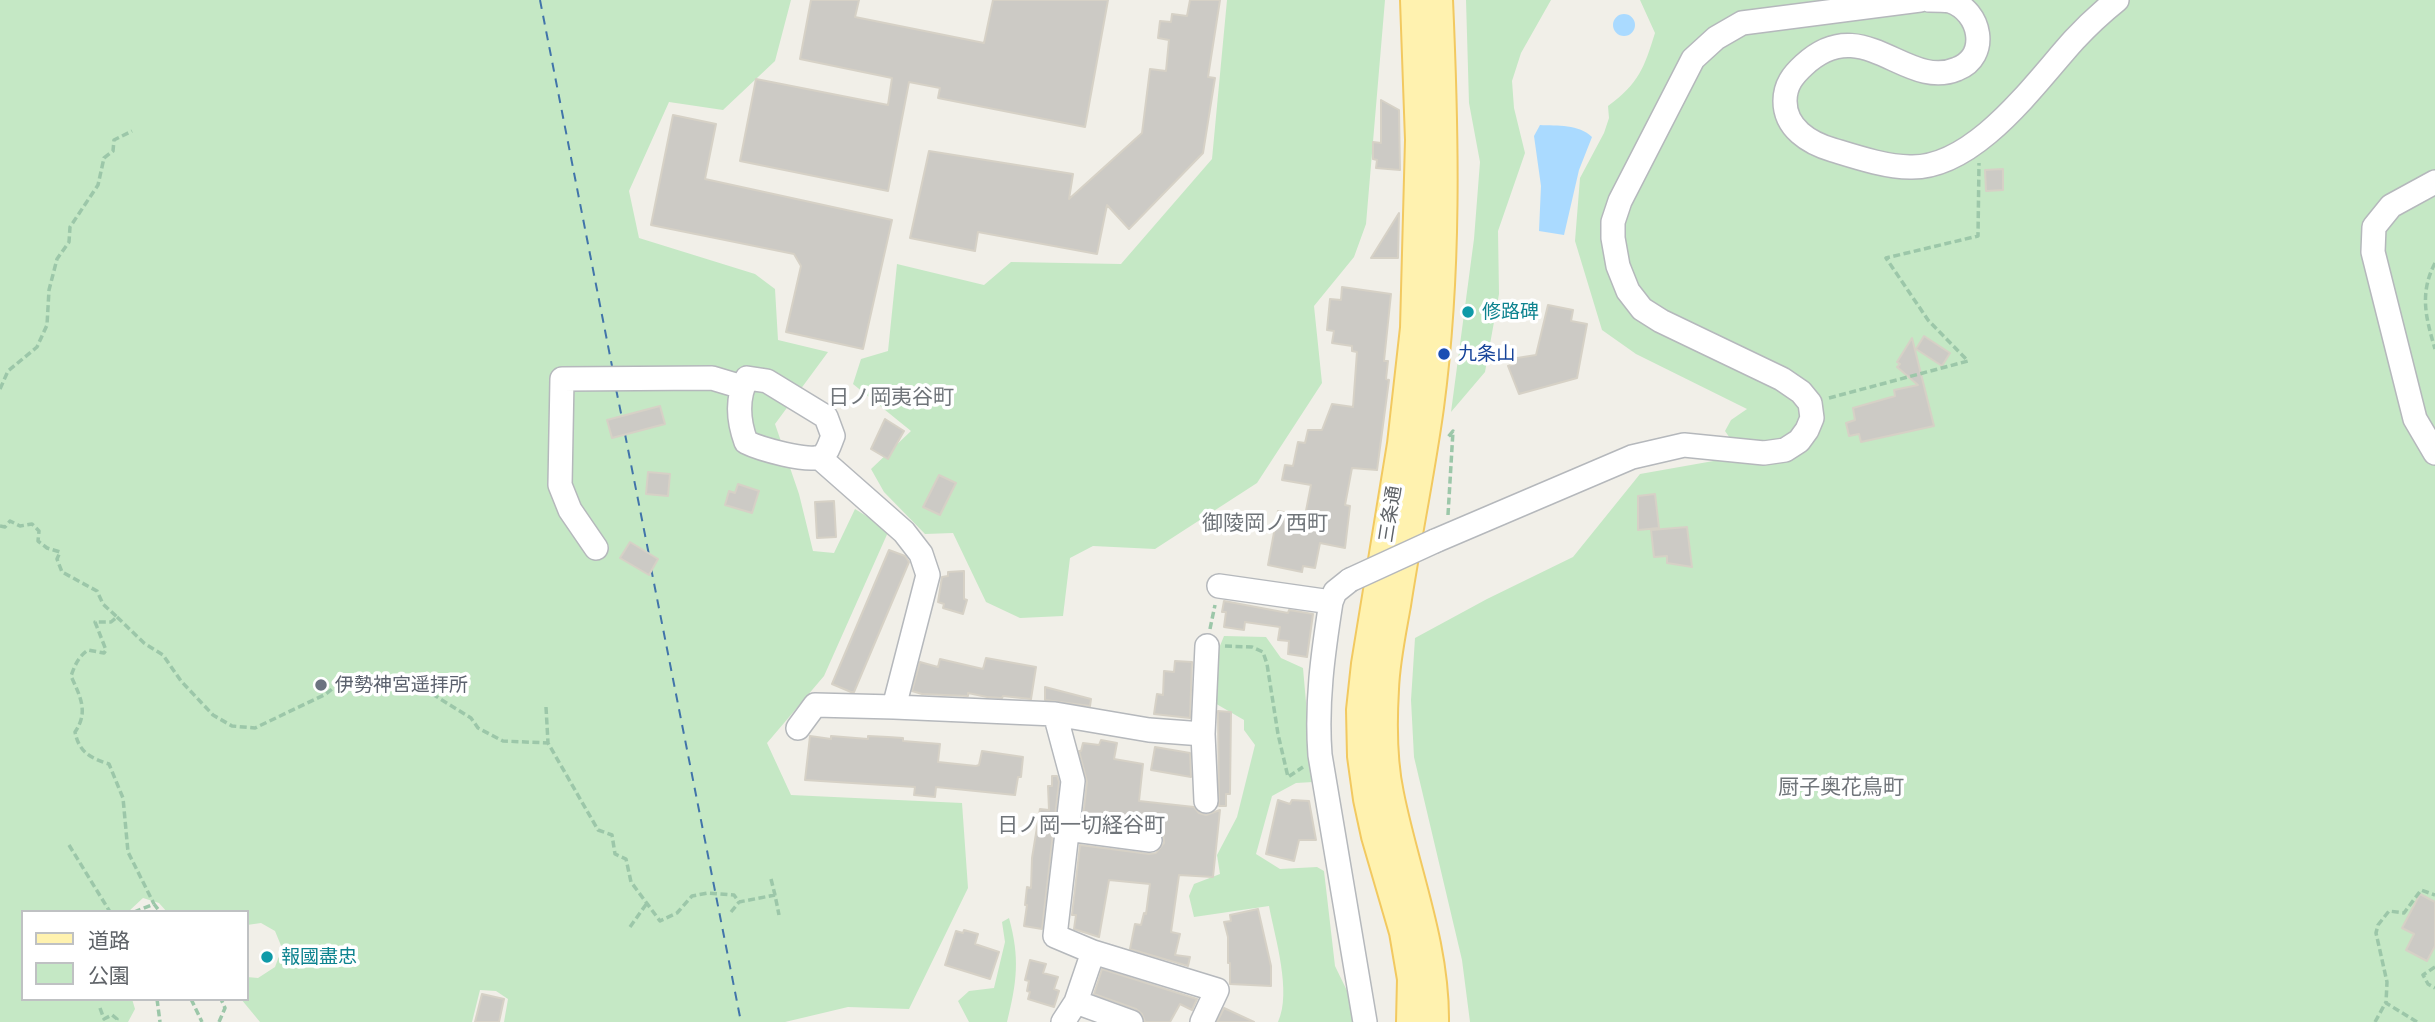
<!DOCTYPE html>
<meta charset="utf-8">
<style>
body{margin:0}
#map{position:relative;width:2435px;height:1022px;overflow:hidden;background:#f1efe8;font-family:Barlow,"Noto Sans JP",sans-serif}
canvas{display:block}
.legend{position:absolute;left:21px;top:910px;width:228px;height:91px;box-sizing:border-box;background:#fff;border:2px solid #bfc1c3;margin:0;padding:9px 12px;list-style:none;font-size:21px;color:#5f6368}
.legend li{display:flex;align-items:center;gap:14px;height:35px}
.legend b{width:35px;border:2px solid #bfc1c3}
</style>
<div id="map">
<canvas width="2435" height="1022"></canvas>
<ul class="legend">
<li><b style="height:9px;background:#fff2af"></b>道路</li>
<li><b style="height:19px;background:#c5e8c5"></b>公園</li>
</ul>
</div>
<script>
const c = document.querySelector('canvas').getContext('2d');
c.lineJoin = 'round';
function paint(path, color) { c.fillStyle = color; c.fill(path, 'evenodd'); }
function trace(path, color, width, dash) { c.strokeStyle = color; c.lineWidth = width; c.lineCap = dash ? 'butt' : 'round'; c.setLineDash(dash || []); c.stroke(path); }
function write(font, color, halo, rows, align = 'center') {
  c.font = font + ' Barlow,"Noto Sans JP",sans-serif'; c.lineWidth = 7; c.setLineDash([]); c.textBaseline = 'middle'; c.strokeStyle = halo; c.fillStyle = color; for (const [text, x, y, turn = 0] of rows) {
    c.save(); c.translate(x, y); c.rotate((+turn || 0) * Math.PI / 180); c.textAlign = isNaN(turn) ? turn : align; if (halo) c.strokeText(text, 0, 0); c.fillText(text, 0, 0); c.restore();
  }
}
paint(new Path2D(`
 M0,0h791l-16,61 -52,49 -54,-8 -40,89 10,47 116,36 20,15 3,51 50,12 -53,72 24,70 14,57 21,2 21,-44 34,21 -65,146 -57,67 24,52 171,8 6,85 -59,121 -61,-2 -63,15h-281l4,-23 -12,-8 -16,-1 -8,32h-212l-19,-23h6v-22l11,1 17,-11 7,-19 -7,-17 -14,-8 -14,2v-13h-80l-8,-9 -16,-5 -15,14h-105v87h109l3,10 -7,13h-128z
 M1227,0h158l-19,224 -12,33 -40,49 8,77 -65,100 -102,66 -62,-3 -23,12 -7,58 -43,2 -34,-16 -33,-69 -28,1 -41,-42 -13,-23 40,-38 -58,-47 8,-25 27,-8 9,-87 87,21 27,-23 110,2 91,-105z
 M1466,0h85l-30,53 -9,28 2,27 11,45 -27,78 1,63 -14,78 -34,40 23,-173 6,-77 -11,-59z
 M1640,0h795v1022h-965l-8,-62 -48,-203 -3,-57 4,-62 72,-39 86,-42 67,-83 79,-14 13,-19 -7,-10 6,-11 16,-11 -111,-55 -34,-24 -27,-89 5,-63 24,-45 5,-15 -1,-12c31,-23 36,-38 47,-73z
 M1224,636l42,1 15,21 22,10 10,114 -17,1 -24,13 -16,58 24,15 37,-2 7,4 11,95 17,35 3,21h-77c14,-30 -3,-84 -9,-116l-75,11 -5,-21 5,-12 26,-10 -3,-19 20,-38 18,-72 -11,-15v-10l-31,-18 2,-44z
 M1009,918c11,40 8,64 -2,104h-38l-11,-21 11,-10 25,-3 11,-46 -3,-20z`), '#c5e8c5');
paint(new Path2D(`
 M1613 25a11 11 0 1 1 22 0a11 11 0 1 1-22 0Z
 M1540,125c17,1 39,-1 52,12l-13,33 -15,65 -25,-4 2,-45 -7,-50z`), '#aadaff');
trace(new Path2D(`
 M540,0l72,366
 M616,389l6,29
 M625,434l24,121
 M651,568l90,454`), '#4174aa', 2, [9, 7]);
const building = new Path2D(`
 M811,0h48l-4,17 129,26 9,-43h115l-23,127 -147,-29 2,-10 -31,-6 -21,109 -148,-30 16,-82 132,26 4,-27 -92,-19z
 M1190,0h30l-12,77 7,1 -12,75 -74,76 -22,-24 -10,49 -119,-22 -3,19 -65,-13 19,-87 144,23 -4,25 73,-66 8,-64 16,2 3,-31 -11,-2 2,-17 11,1 1,-8 15,2z
 M1381,100l18,10 1,60 -24,-2 1,-8 -4,-1v-17l8,1z
 M673,115l43,9 -11,55 187,41 -29,129 -77,-17 15,-66 -7,-12 -143,-29z
 M2003,169v21l-17,1 -1,-21z
 M1399,213l-1,45h-27z
 M1342,287l49,7 -7,67h4l-2,18 3,1 -12,90 -25,-2 -7,37 5,1 -5,42 -25,-5 -5,25 -12,-2 -1,6 -34,-7 10,-54 27,5 6,-31 -29,-5 3,-15 8,1 5,-24 7,1 3,-13h14l10,-26 21,3 4,-55 -5,-1v-5l-20,-3 2,-12 -7,-1 3,-31 11,1z
 M1548,305l25,5 -2,11 16,3 -10,54 -58,16 -11,-28 6,-2 3,-6 19,-3z
 M1924,336l26,17 -8,13 -26,-17z
 M1912,338l22,88 -73,16 -2,-8 -10,2 -3,-13 9,-3 -2,-12 42,-12 -1,-6 24,-5 -21,-18 3,-3 -3,-2z
 M660,406l5,18 -53,14 -5,-18z
 M885,419l19,12 -16,28 -17,-10z
 M648,472l22,2 -2,22 -22,-2z
 M939,475l17,8 -16,32 -17,-8z
 M738,484l21,7 -7,22 -27,-8 4,-14 6,2z
 M1655,494l4,34 -21,2v-34z
 M834,501l2,36 -19,1 -2,-36z
 M1687,527l5,40 -25,-4v-7l-13,1 -3,-27z
 M630,542l28,17 -9,16 -29,-17z
 M889,550l16,6 4,6 -55,130h-3l-19,-8z
 M964,571v28l3,1 -4,14 -20,-6 1,-4 -6,-2 4,-25 6,-1v-4z
 M1224,601l64,12 1,-3 24,4 -6,43 -19,-3 1,-13 -11,-1 2,-13 -35,-5 -1,8 -20,-3 2,-15h-4z
 M986,658l50,9 -5,32 -28,-3 -1,2 -15,-1 -19,-4v3l-46,-2 -10,-3 8,-29 18,5 2,-8 43,10z
 M1175,661l17,1 -2,56 -36,-4 3,-20 6,1 1,-24 10,1z
 M1045,687l46,12 -1,7 -45,-6z
 M1218,711l13,1 -1,82h-4v12h-7z
 M810,736l21,3v-3l37,3v-3l20,1 15,1v3l37,3 -2,18 38,4 3,-1 3,-14 41,6 -2,20h-3l-3,18 -79,-8 -1,10 -21,-2 1,-8 -110,-7z
 M1101,740l16,3 -3,16 29,5 -4,37 55,6 5,6 7,2 14,-5 -7,67 -34,-2 -8,57 9,2 -5,21 15,2 -2,9 -58,-17 5,-25 6,1 3,-12 2,1 4,-30 -41,-4 -10,57 -25,-8 2,-14h-4l8,-70 69,9 7,-1 8,-10 -1,-9 -11,-8 -69,-9 4,-35 -8,-31h2l2,-8 16,2z
 M1155,747l35,6 1,24 -40,-7z
 M1052,776h5l2,6 -17,147 -18,-3 3,-21h-2l2,-18 4,1 1,-30 8,-49 9,1 -1,-24h4z
 M1278,800l12,4 2,-4 17,1 7,39h-17l-5,21 -28,-7z
 M2420,894l15,8v44l-8,15 -21,-11 8,-16 -12,-6z
 M1258,909l13,57v20l-41,-2v-21h-2v-26l-4,-15 7,-1 -1,-6z
 M964,930l14,4 -3,10 24,8 -9,27 -45,-14 11,-34 7,2z
 M1030,960l16,4 -3,9 15,4 -4,12 5,2 -5,16 -26,-8 2,-7 -3,-1 2,-10 -4,-1z
 M1102,969l95,30 -5,11 -12,-6 -10,18h-25l-3,-8 -6,-5 -42,-15z
 M482,994l22,5 -5,23h-24z
 M1224,1008l30,14h-37z`);
paint(building, '#cccac5');
trace(building, '#d6d1c6', 2);
const minor = new Path2D(`
 M1929,0c7,0 15,0 21,1 31,10 40,55 7,68 -51,22 -94,-59 -153,-4 -11,10 -19,20 -19,36 0,27 24,42 48,49 23,7 53,17 77,17 65,2 125,-84 164,-127 13,-14 28,-28 43,-40
 M2435,182l-44,24 -17,21 -1,25 42,167 20,34
 M747,378l20,3 59,36 7,19c-3,7 -5,16 -11,20 -11,8 -64,-8 -76,-14 -8,-22 -10,-43 1,-64z
 M820,458l84,74 17,22 7,21 -34,132 161,7 18,67 -18,155 38,16 -17,50 -13,20
 M1435,541l197,-84 52,-12 80,8 21,-3 14,-9 8,-11 5,-12 -2,-15 -9,-11 -19,-13 -121,-58 -19,-12 -14,-18 -10,-25 -5,-28v-16l7,-21 73,-142 23,-21 26,-15 178,-23
 M596,548l-26,-38 -10,-25 2,-106 150,-1 30,9
 M1350,580l-15,12 -4,10c-8,51 -15,101 -11,153l45,267
 M1219,586l112,16
 M1055,714l94,16 54,4
 M798,728l17,-23 79,2
 M1206,801l-3,-67 4,-88
 M1067,829l83,11
 M1093,952l124,38 -15,32
 M1076,1002l55,20`);
const major = new Path2D(`
 M1411,1022l1,-43 -8,-47 -28,-96 -8,-37 -6,-43 -1,-46 5,-46 36,-220 13,-116 5,-188 -5,-140
 M1434,1022c1,-78 -30,-152 -45,-228 -7,-33 -7,-71 -5,-105 1,-28 7,-56 12,-84 10,-66 24,-132 33,-198 18,-135 15,-272 9,-407`);
trace(minor, '#b5b8bc', 26);
trace(major, '#f2c960', 32);
trace(new Path2D(`
 M2435,263c-16,31 -9,55 0,86
 M0,389l8,-18 29,-24 10,-22 2,-35 8,-31 12,-17 1,-15 28,-42 6,-27 9,-7 1,-11 18,-9
 M1829,398l139,-37 -40,-41 -42,-62 92,-22 1,-73
 M1448,515l5,-84 -5,6
 M0,526l5,1 5,-6 10,5 12,-2 7,7 -1,10 9,7 13,4 -3,7 5,13 35,19 6,13 14,13 -6,5h-16l11,28 -2,3 -16,-3c-10,7 -13,15 -17,26 9,20 18,36 4,56 4,20 15,26 34,32l14,34 5,54 26,52
 M117,617l27,26 19,12 18,26 32,34 19,11 23,2 71,-34 23,-19 72,12 50,31 7,10 25,13 45,2 50,87 14,5 3,19 11,5 5,23 29,39 17,-8 15,-17 16,-3 26,2 5,7 36,-7 4,20
 M1210,629l5,-24
 M1225,646l27,1 11,5 4,12 11,70 10,43 15,-10
 M546,707l2,36
 M69,845l41,67
 M771,879l4,16
 M134,912l20,-8 6,8
 M731,912l8,-10
 M630,927l17,-24
 M2435,967l-12,8 5,9 7,4
 M157,999l3,23
 M191,999l11,23
 M100,1008l4,11 8,-4 5,4 -1,3
 M219,1022l6,-14 -4,-9
 M2375,1022l11,-20
 M2417,1022l-31,-19 1,-21 -11,-49 2,-8 11,-14 15,2 17,-23 14,5`), '#9cc7a9', 3.5, [7, 3.5]);
trace(minor, '#fff', 23);
trace(major, '#fff2af', 28);
const minorBridge = new Path2D(`
 M1350,580l85,-39`);
trace(minorBridge, '#b5b8bc', 26, []);
trace(minorBridge, '#fff', 23);
for (const [x, y, r, color] of [
 [1468,312,7,"#0f9aa8"],
 [1444,354,7,"#1a4fb4"],
 [321,685,7,"#6b7280"],
 [267,957,7,"#0f9aa8"]
]) { const dot = new Path2D(); dot.arc(x, y, r, 0, 2 * Math.PI); c.fillStyle = color; c.fill(dot); trace(dot, '#fff', 2.5); }
write('19px', '#0d838f', '#fff', [
 ["修路碑",1482,312],
 ["報國盡忠",281,957]
], 'left');
write('19px', '#164399', '#fff', [
 ["九条山",1458,354]
], 'left');
write('19px', '#5f6368', '#fff', [
 ["三条通",1390,514,-81]
]);
write('19px', '#5b616d', '#fff', [
 ["伊勢神宮遥拝所",335,685]
], 'left');
write('21px', '#70757a', '#fff', [
 ["日ノ岡夷谷町",891,397],
 ["御陵岡ノ西町",1265,523],
 ["厨子奥花鳥町",1841,787],
 ["日ノ岡一切経谷町",1081,825]
]);
</script>
